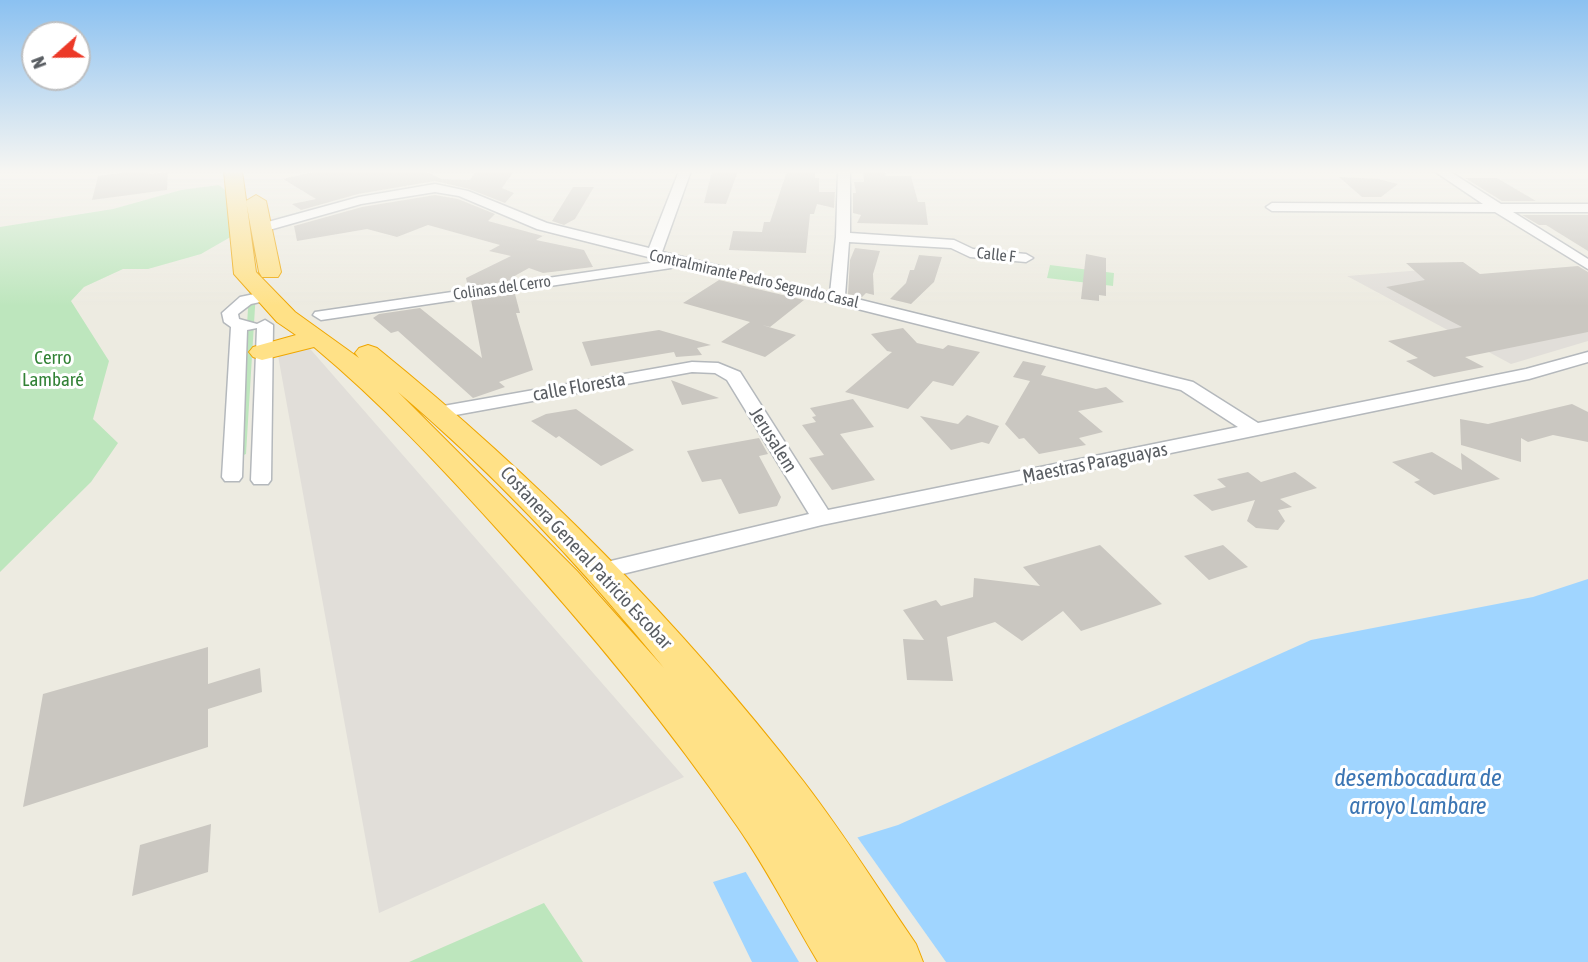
<!DOCTYPE html>
<meta charset="utf-8">
<style>
body{margin:0}
#map{position:relative;width:1588px;height:962px;overflow:hidden;background:#edebe1;font-family:"Asap Condensed",sans-serif}
canvas{display:block}
.north{position:absolute;left:21px;top:21px;width:70px;height:70px;box-sizing:border-box;background:#fff;border:2px solid #bdbfc1;border-radius:50%;rotate:249deg;font-size:19px;font-weight:700;line-height:28px;text-align:center;color:#5a5e63}
.north::after{content:'';display:block;margin:auto;width:24px;height:32px;background:#ec3928;clip-path:polygon(50% 0,100% 100%,50% 72%,0 100%)}
</style>
<div id="map">
<canvas width="1588" height="962"></canvas>
<div class="north">N</div>
</div>
<script>
const c = document.querySelector('canvas').getContext('2d');
c.lineJoin = 'round';
function paint(path, color) { c.fillStyle = color; c.fill(path, 'evenodd'); }
function trace(path, color, width, dash) { c.strokeStyle = color; c.lineWidth = width; c.lineCap = dash ? 'butt' : 'round'; c.setLineDash(dash || []); c.stroke(path); }
function write(font, color, halo, rows, align = 'center') {
  c.font = font + ' "Asap Condensed",sans-serif'; c.lineWidth = 6; c.setLineDash([]); c.textBaseline = 'middle'; c.strokeStyle = halo; c.fillStyle = color; for (const [text, x, y, turn = 0] of rows) {
    c.save(); c.translate(x, y); c.rotate((+turn || 0) * Math.PI / 180); c.textAlign = isNaN(turn) ? turn : align; if (halo) c.strokeText(text, 0, 0); c.fillText(text, 0, 0); c.restore();
  }
}
paint(new Path2D(`
 M1435,269l153,62v10l-77,23 -164,-88z
 M305,343l379,434 -305,136 -102,-563z`), '#e1ded9');
paint(new Path2D(`
 M219,185l10,8 5,42 -33,19 -53,15h-25l-39,18 -13,14 38,60 -16,58 25,24 -27,39 -91,90v-345l113,-18 68,-19z
 M1050,265l64,8 -1,13 -66,-8z
 M256,291l-10,163 -7,3 10,-165z
 M544,903l39,59h-174z`), '#bde6bd');
paint(new Path2D(`
 M1588,579v383h-836l-39,-80 185,-57 413,-185 222,-43z`), '#a0d5ff');
paint(new Path2D(`
 M855,834l91,128h-147l-55,-93z`), '#edebe1');
paint(new Path2D(`
 M135,171h13v3l20,-2 -1,18 -75,10 6,-24z
 M317,171h108l16,8 29,1 6,-9h38l-12,17 12,5 -9,10 -36,-14 -34,-8 -77,13 -57,16 -9,-6 24,-5 -33,-20z
 M712,171h26l-12,33 -22,-1z
 M787,171h28v7h4v14h16l-1,16 -17,-4 -3,10h-4l-4,39 -77,-3 4,-19 29,1 2,-10h6z
 M863,171h22l1,5h25l7,26h7l3,23 -71,-2 4,-8 -8,-2v-20h3l-2,-11h10z
 M1339,177l40,2 19,5 -17,13h-19z
 M1465,178h32l39,23h-34z
 M573,187h21l-19,32 -11,6 -12,-4z
 M435,195l23,4 37,15 -7,7 55,15 3,-2 -10,6 48,10 9,17 -50,6 -14,-5 -18,10v3l-43,6 -2,-9 45,-22 -22,-5 11,-6 -72,-20 -31,12 -30,-8 -70,12 -3,-15 68,-19z
 M1522,215h66v36l-42,-26h-7z
 M855,248l25,3 -7,23 1,21 -8,-2 -4,4 -14,-3 2,-34z
 M1086,254l20,4v38l-7,-1v6l-18,-2z
 M919,255l23,2 -8,25 -23,22 -21,-5 16,-16 4,-13h4z
 M1463,262l17,12 98,-8 10,6v60l-123,25 19,10 -50,10 -28,-16 12,-3 -30,-17 74,-14 -76,-40 39,-7 -19,-17z
 M719,280l85,20 -34,27 -8,-2 34,10 -31,22 -44,-15 29,-20 -67,-19z
 M515,294l5,19h-4l17,57 -34,12 6,5 -32,11 -75,-67 -7,2 -18,-15 6,-4 41,-6 62,50 -11,-58z
 M903,328l14,15 26,6 5,-4 32,7 -27,34 -20,-5 -25,28 -63,-17 47,-40 -5,-1 -16,-17z
 M659,330l52,15 -14,3 5,7 -26,2 -2,-5 -83,14 -9,-24z
 M1023,361l23,5 -5,9 55,14 10,-2 18,15 -46,9 25,21 -24,6 7,7 -47,9 -15,-16 -5,1 -14,-15 25,-43 -17,-4z
 M671,380l48,18 -37,7z
 M853,399l21,28 -34,7 35,46 -43,10 -23,-32 15,-3 -22,-30 14,-3 -4,-5 4,-1 -6,-8z
 M1572,404l16,8v30l-35,-7 -25,7 -7,-4v24l-60,-17 -1,-26 28,5z
 M576,409l58,41 -33,16 -42,-30 -3,2 -25,-17 15,-7z
 M967,415l32,11 -10,18 -7,-2 -31,8 -31,-34 38,8z
 M759,438l9,16 -9,2 22,41 -4,9 -38,8 -18,-35 -19,3 -15,-31z
 M1432,452l30,18 -1,-17 39,26 -66,16 -20,-13 6,-2 -28,-18z
 M1248,472l13,10 34,-10 22,16 -37,11 12,8 -14,3 7,11 -7,9 -22,-2 -9,-7 8,-21 -43,11 -19,-16 33,-8 -9,-8z
 M1100,545l62,59 -81,27 -18,-20 -41,30 -27,-19 -48,15 6,44 -46,-1 -4,-41 21,1 -21,-30 33,-10 5,6 32,-9 1,-19 66,8 -17,-19z
 M1223,545l25,22 -39,13 -25,-24z
 M208,647v37l52,-16 2,24 -54,17v38l-185,60 20,-113z
 M211,824l-3,48 -76,24 8,-51z`), '#cac7c1');
const minor = new Path2D(`
 M679,171h12l-29,81 168,41 6,-56 2,-66h12v62l104,7 19,9 53,5 7,4 -7,4 -56,-5 -19,-9 -102,-6 -4,54 348,86 65,41 268,-54 62,-17v10l-59,17 -707,146 -220,54 -8,-2 -4,-6 4,-6 215,-51 -82,-134 -12,-7 -23,-1 -253,46 -9,-6 2,-4 260,-46 26,1 22,9 88,138 410,-83 -57,-37 -503,-126 -7,4 -350,52 -8,-5 2,-3 349,-51 -127,-32 -78,-33 -24,-4 -74,12 -99,28 -7,-4 2,-3 102,-28 76,-13 33,7 79,32 102,25z
 M1434,171h15l52,33h87v8h-75l75,47v10l-93,-57 -223,-1 -6,-4 6,-4 211,1z
 M264,292l5,2 3,3 -3,3 -18,4 -13,10 1,5 18,5 8,-4 8,5 -2,155 -3,4h-14l-3,-4 6,-152 -10,2 -5,147 -3,4h-14l-3,-4 9,-150 -7,-5 -2,-9 18,-16z`);
const highway = new Path2D(`
 M224,171h18l14,101 39,40 64,46 -4,-5 4,-5 9,-3 9,3c158,128 302,273 427,434 40,52 75,108 112,162l7,18h-105c-27,-45 -51,-93 -81,-136 -72,-105 -154,-203 -239,-296 -59,-65 -117,-127 -184,-183l-52,13 -9,-3 -4,-5 4,-5 43,-12 -19,-13 -43,-48zM398,392c98,83 185,177 266,276l-87,-97z
 M256,195l10,6 15,71 -3,5h-16l-3,-5 -13,-71z`);
trace(minor, '#b4b8bc', 3);
trace(highway, '#efa600', 2);
paint(minor, '#fff');
paint(highway, '#ffe187');
const sky = c.createLinearGradient(0, 0, 0, 306);
sky.addColorStop(0, '#8bc1f1');
sky.addColorStop(0.56, '#f7f6f2');
sky.addColorStop(1, '#f7f6f200');
c.fillStyle = sky;
c.fillRect(0, 0, 1588, 306);
write('16px', '#5a5e63', '#fff', [
 ["Calle F",996,255,6],
 ["Contralmirante Pedro Segundo Casal",754,279,13],
 ["Colinas del Cerro",502,288,-8]
]);
write('19px', '#328236', '#fff', [
 ["Cerro",53,358],
 ["Lambaré",53,380]
]);
write('19px', '#5a5e63', '#fff', [
 ["calle Floresta",579,387,-10],
 ["Jerusalem",773,440,58],
 ["Maestras Paraguayas",1095,463,-11],
 ["Costanera General Patricio Escobar",586,558,47]
]);
write('italic 24px', '#3b75b3', '#fff', [
 ["desembocadura de",1418,778],
 ["arroyo Lambare",1418,806]
]);
</script>
